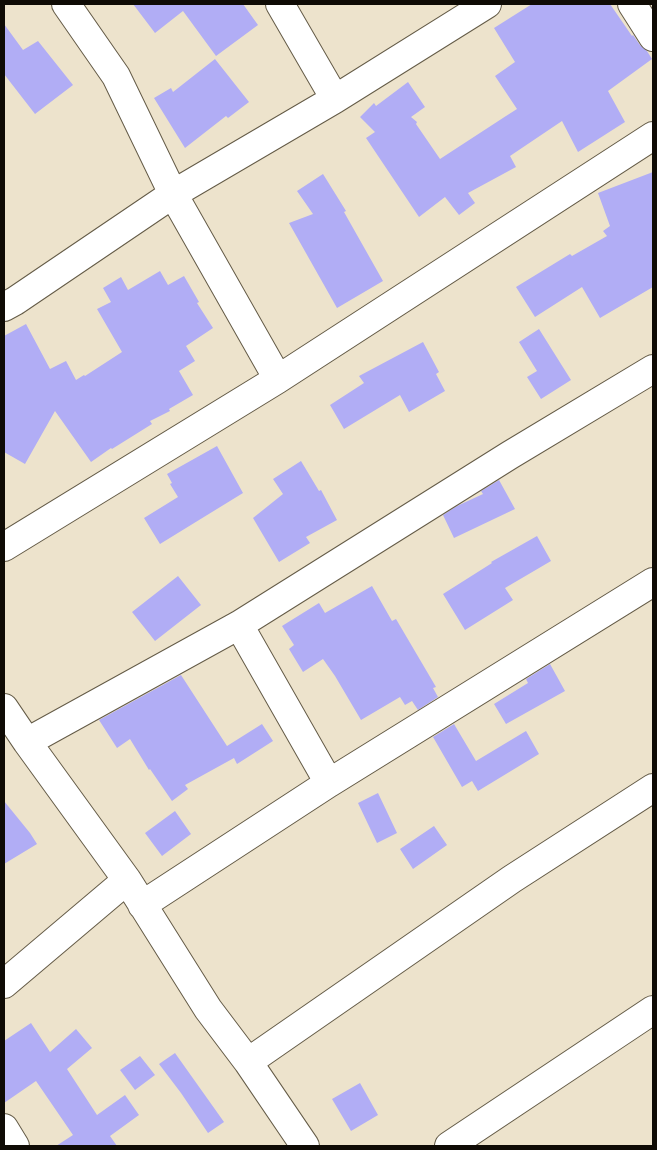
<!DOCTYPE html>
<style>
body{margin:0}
#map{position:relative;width:657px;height:1150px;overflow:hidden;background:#ede3cc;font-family:"Source Sans 3",sans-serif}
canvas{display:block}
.frame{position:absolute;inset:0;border:5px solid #0f0b05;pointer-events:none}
</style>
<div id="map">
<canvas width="657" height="1150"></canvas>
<div class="frame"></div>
</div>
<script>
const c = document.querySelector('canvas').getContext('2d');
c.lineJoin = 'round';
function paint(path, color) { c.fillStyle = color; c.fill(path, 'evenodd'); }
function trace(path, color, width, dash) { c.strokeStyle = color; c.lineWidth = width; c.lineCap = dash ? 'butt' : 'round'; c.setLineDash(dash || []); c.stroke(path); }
paint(new Path2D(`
 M133,4h110l15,21 -42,31 -33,-45 -28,22z
 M532,4h78l22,32 1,-1 7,10 7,6 5,8 -44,32 17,31 -47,30 -16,-31 -52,35 6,11 -48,26 7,10 -16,12 -14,-18 -26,20 -53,-79 9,-6 -15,-15 14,-14 2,3 32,-24 17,25 -14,10 6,5 -1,2 24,35 66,-43 11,-7 -22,-33 20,-14 -21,-34z
 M4,24l19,26 15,-9 35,44 -38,29 -31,-40z
 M215,59l34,43 -21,16 -2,-2 -41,32 -31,-50 17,-10 2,4z
 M653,172v115l-53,31 -18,-31 -47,30 -19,-30 54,-33 2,2 35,-20 -4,-5 7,-5 -12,-33z
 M323,174l23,37 -2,1 39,69 -46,27 -48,-85 24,-9 -16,-23z
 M160,271l8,14 16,-9 15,26 -2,1 16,25 -27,18 9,15 -16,10 14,24 -24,14 1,2 -20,10 2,3 -40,25 -1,-1 -20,14 -36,-51 -30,53 -21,-12v-116l22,-12 24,45 16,-8 10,19 8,-5 1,1 37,-24 -25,-43 14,-7 -8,-14 18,-11 7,13z
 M539,329l32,51 -30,19 -14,-22 10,-6 -18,-29z
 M423,342l16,30 -3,2 9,17 -36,21 -9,-17 -56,34 -14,-24 34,-22 -5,-7z
 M217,446l26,47 -83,51 -16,-26 34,-21 -8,-13 2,-1 -5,-9z
 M301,461l18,30 2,-1 16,30 -31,17 4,6 -31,19 -26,-44 30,-24 -10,-15z
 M499,480l16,29 -61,29 -11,-23 14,-9 26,-12 -2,-3z
 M537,536l14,25 -46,27 8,12 -48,30 -22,-36 49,-31 -1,-1z
 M178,576l23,29 -46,36 -23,-29z
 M372,586l20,35 4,-2 40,68 -3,1 5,9 -20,13 -6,-9 -7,4 -5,-8 -39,23 -26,-44 -12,-17 -20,13 -14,-23 5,-4 -12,-19 37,-23 6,10z
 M550,664l15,27 -59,33 -12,-20 34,-21 -2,-4z
 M181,675l46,71 35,-22 11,17 -36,23 -3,-6 -49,27 3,4 -16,12 -22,-32 -1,1 -19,-31 -13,9 -18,-28z
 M454,724l22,37 50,-30 13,23 -61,37 -6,-10 -10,6 -29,-50z
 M378,793l19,40 -20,10 -19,-40z
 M4,801l26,32 7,11 -33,20z
 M175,811l16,23 -29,22 -17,-23z
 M434,826l13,19 -34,24 -13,-20z
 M31,1023l19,29 26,-23 16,19 -25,21 30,46 28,-20 14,20 -29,21 7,10h-61l17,-11 -37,-54 -32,22v-62z
 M175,1053l49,69 -16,11 -27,-40 -22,-29z
 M140,1056l15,19 -20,15 -15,-20z
 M360,1083l18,32 -27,16 -19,-32z`), '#b1adf5');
const minor = new Path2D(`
 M66,4l50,72 57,118 105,185
 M280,4l55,95
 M632,4l21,33
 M4,307l11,-6 158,-107 162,-95 152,-95
 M4,547l274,-168 375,-243
 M239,625l90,158
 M4,708l23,34 100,138 81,129 40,53 57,84
 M27,742l212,-117 271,-170 143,-86
 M142,905l187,-122 324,-201
 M4,984l123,-104
 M248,1062l264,-183 141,-91
 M4,1128l11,18
 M449,1146l204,-136`);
trace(minor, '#645b47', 30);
trace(minor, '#fff', 28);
</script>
